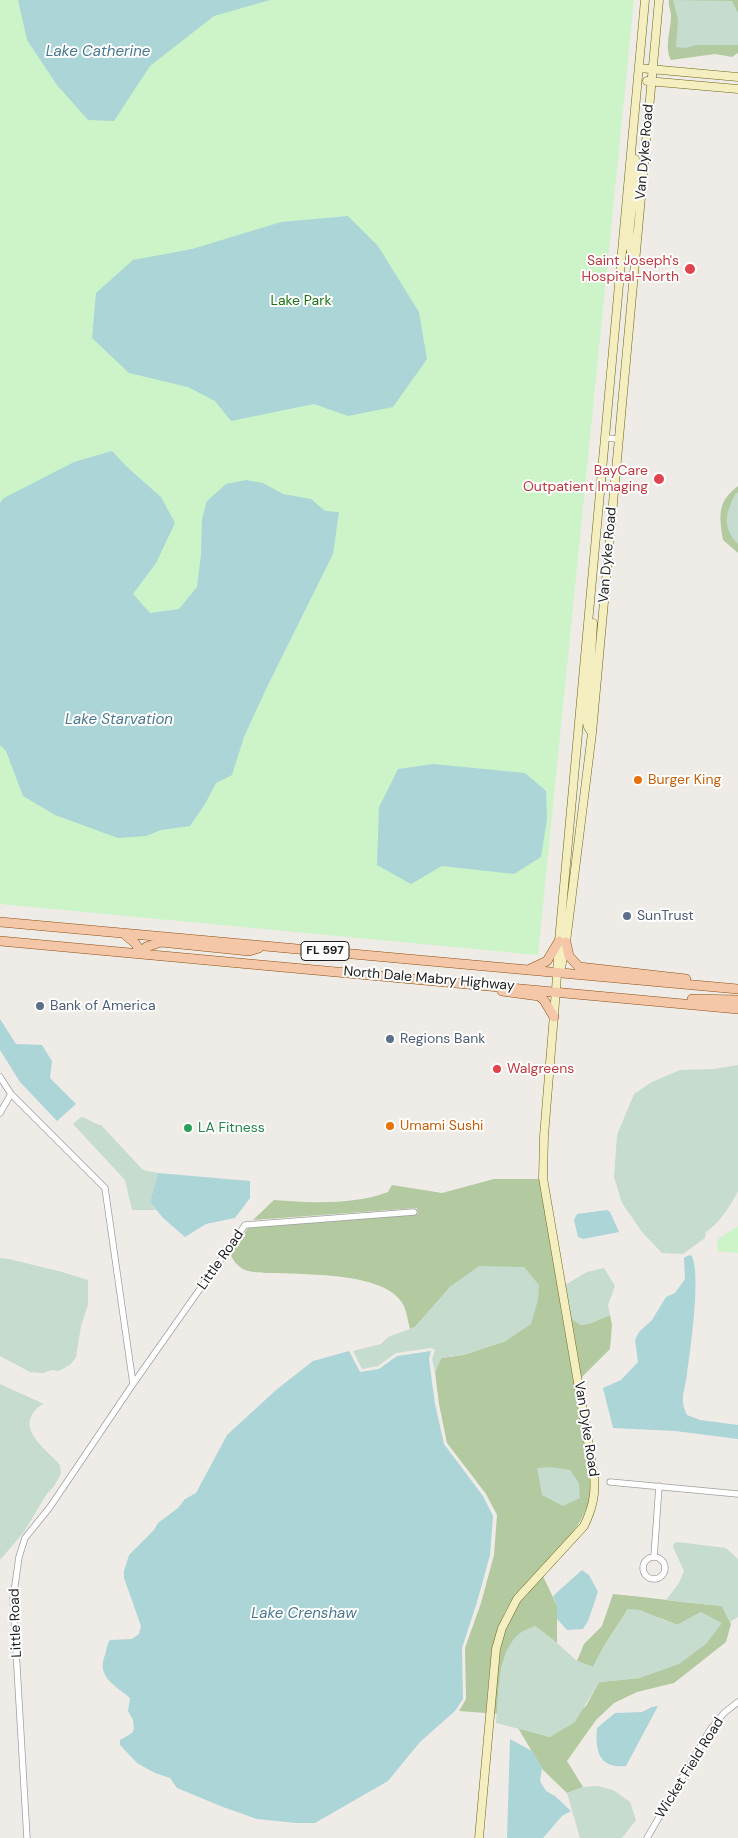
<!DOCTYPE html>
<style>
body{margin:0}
canvas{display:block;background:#efebe7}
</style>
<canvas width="738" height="1838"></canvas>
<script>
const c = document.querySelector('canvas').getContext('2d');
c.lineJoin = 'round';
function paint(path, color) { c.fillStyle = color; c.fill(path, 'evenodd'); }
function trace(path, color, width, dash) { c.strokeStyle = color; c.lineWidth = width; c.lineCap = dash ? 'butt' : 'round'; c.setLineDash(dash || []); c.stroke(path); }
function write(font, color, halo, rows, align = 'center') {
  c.font = font + ' "DM Sans",sans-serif'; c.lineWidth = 4; c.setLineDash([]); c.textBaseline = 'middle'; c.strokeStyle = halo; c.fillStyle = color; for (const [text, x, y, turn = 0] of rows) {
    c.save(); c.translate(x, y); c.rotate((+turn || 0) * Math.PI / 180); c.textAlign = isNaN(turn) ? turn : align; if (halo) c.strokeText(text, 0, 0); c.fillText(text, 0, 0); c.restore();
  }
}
paint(new Path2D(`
 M669,0h69v53l-6,4 -17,-3 -44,6c-7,-13 0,-30 0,-44 0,-6 -3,-10 -2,-16z
 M738,486v67l-15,-13c-4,-25 -6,-38 15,-54z
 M494,1179h46l51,308c-2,39 -38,67 -63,94 -5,5 -11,11 -15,17 -24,37 -23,73 -27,115l-27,-2 7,-12 -1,-51 16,-45 13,-48 3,-40 -11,-21 -39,-51 -8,-39 -4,-32 6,-14 22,-3 43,-14 -55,-55 -36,41 -5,2c-2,-7 -3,-16 -6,-23 -16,-34 -96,-31 -129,-33 -9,0 -21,0 -30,-3 -7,-3 -12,-10 -15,-16l18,-26 170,-14 -1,-6 -164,12 21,-20c36,3 80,5 114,-8l4,-7 50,8z
 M610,1315l2,10 -2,24 -29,29 -10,-60 10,7 10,-2z
 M543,1576l14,30v37l-22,-17 -34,42 -4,46 -3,-1c3,-39 3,-77 26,-111 6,-9 15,-18 23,-26z
 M613,1594c36,3 72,9 109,12l9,18 -5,18 -52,41 -37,9 -23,11 -18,17 -29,41 16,26 -16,6 -24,-23 -25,-42 32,9 36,-31 13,-24 41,-4 61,-66 -24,13 -14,-6 -35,-10 -24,37 -11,21 -16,-6 7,-17 18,-18z`), '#b3caa0');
paint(new Path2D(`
 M673,0l59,1 6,12v32h-42l-10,3 -10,-1 2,-27z
 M736,493h2v51c-17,-17 -12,-32 -2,-51z
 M738,1065v126c-8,16 -18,31 -32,41l-1,6 -22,16 -21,-1 -20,-21 -20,-29 -8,-26 3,-42 17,-41 18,-12 28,-12 34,-1z
 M81,1117c7,1 12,7 20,8l42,45 15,3 -8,29 6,8h-24l-7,-30 -52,-56z
 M0,1258l9,1 53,13 26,8v25l-7,21 -5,31 -5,7 -12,7 -7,-1 -9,3 -13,-1 -30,-16z
 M479,1266l45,1 15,18 -1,15 -7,24 -25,17 -43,14 -22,3 -6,14 -3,-13 3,-9 -4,-2 -35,5 -18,13 -16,3 -9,-18 28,-7 7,-7 27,-10 36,-41z
 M604,1268l11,18 -7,19 2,10 -19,8 -10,2 -10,-7 -6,-33 22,-13z
 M0,1384l44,20c-6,2 -9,6 -12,11 -11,18 17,37 28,50l1,9 -7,12 -8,9 -22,37 -24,28z
 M551,1467l19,3 9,13 1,15 -17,8 -21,-11 -5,-27z
 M677,1542l49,6 12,11v58l-8,5 -8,-16 -56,-6 13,-17 5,-12 -11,-24 1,-4z
 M628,1609l12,1 37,15 24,-13 21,11 -16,21 -27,20 -39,14 -41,4 -24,40 -25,15 -54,-14c3,-27 0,-71 24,-90 4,-3 10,-5 15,-7l22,17 20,18 16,6 11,-21z
 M598,1786l15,4 17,12 6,18 -14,18h-42l-13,-45 16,-6z`), '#c5dcce');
paint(new Path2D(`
 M0,0h634l-96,955 -538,-51z
 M738,1226v27l-21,-2 1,-12z`), '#ccf4c8');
paint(new Path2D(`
 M18,0h252l-56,16 -64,50 -36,55 -26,-1 -31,-35 -30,-45z
 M348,216l30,30 41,66 8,47 -34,48 -45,9 -34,-12 -83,17 -16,-20 -27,-14 -59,-14 -37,-35 4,-45 37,-33 59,-11 89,-27z
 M112,451l15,16 34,30 14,26 -19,40 -23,31 17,19 29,-4 18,-22 4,-33 1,-35 5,-18 19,-17 20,-4 17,3 20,11 28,5 14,12 14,1 -6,42 -67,135 -22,48 -12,38 -16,8 -11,21 -15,22 -29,4 -15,6 -28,2 -63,-23 -32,-19 -17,-45 -6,-6v-242l4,-5 70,-36z
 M433,764l92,9 21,18 1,28 -6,38 -27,17 -72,-8 -31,18 -34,-19 2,-58 19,-38z
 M0,1019l16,25 26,1 10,16 -2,17 26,26 -19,17 -37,-39 -20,-32z
 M158,1173l92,8v17l-15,20 -29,6 -21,13 -22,-19 -13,-16z
 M607,1210l3,2 9,20 -36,7 -5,-2 -4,-17 3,-6z
 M691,1255c11,16 -1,97 -4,119 -2,17 -8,25 0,41l13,5 38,5v14l-63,-8 -62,-3 -10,-40 18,-8 17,-18 -3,-22 4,-8 13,-12 14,-23 9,-4 10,-14 -1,-21 3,-2z
 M349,1351l11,21 19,-3 18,-13 34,-5 -2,8 6,45 9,40 39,52 10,20 -3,39 -13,47 -15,46 1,51 -8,12 -35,31 -32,39 -73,42h-19l-39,-4 -34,-12 -46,-19 -7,-10 -15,-5 -18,-10 -17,-18v-5l12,-7 2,-4 -1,-9 -5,-9 2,-13c-15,-13 -34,-21 -25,-43 2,-6 1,-9 5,-15l22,-1 7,-5 2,-8 -17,-48v-7l5,-16 25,-25 4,-7 20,-15 7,-9 11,-6 31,-58 49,-45 37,-29z
 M582,1570l7,5 9,17 -10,29 -5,8 -16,1 -10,-11v-13l-4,-10z
 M658,1706l-32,60c-27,3 -31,-15 -29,-38l18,-15 27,-1 10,-5z
 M510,1739l22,12 10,17 -2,13 6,10 9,5 16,15 -9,5 -19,22h-36z`), '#acd5d8');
const street = new Path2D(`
 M605,438l14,1
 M0,1077l11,17 94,94 28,196 -83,123 -25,31 -6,19 -6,42 14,239
 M0,1113l11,-19
 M133,1384l112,-159 169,-13
 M610,1482l128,12
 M654,1557l5,-71
 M643 1568a11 11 0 1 1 22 0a11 11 0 1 1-22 0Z
 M647,1838l63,-108 14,-17 14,-11`);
const secondary = new Path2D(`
 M639,68l99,9
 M647,81l91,8
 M635,261c-12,-14 -1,-60 0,-78 1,-8 0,-16 0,-24
 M592,733l-4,-6 -1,-4 6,-100
 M561,968l5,-26 26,-209 67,-733
 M479,1838l17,-189 6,-21 15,-29 67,-73c8,-17 12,-31 10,-50l-51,-298 1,-42 12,-146 3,-49 86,-941`);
const primary = new Path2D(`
 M0,922l738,67
 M123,933l12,10 7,10
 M0,941c246,21 492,43 738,68
 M566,942l3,14 10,11 107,12
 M142,953l4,-6 15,-5 88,9 10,-3
 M530,969l17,-8 12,-20
 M502,991l37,5 5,4 10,17
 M692,999l46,1`);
trace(street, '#a0a0a0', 7);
trace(secondary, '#6d6910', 9);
trace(primary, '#8c500f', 10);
trace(street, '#fff', 5.5);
trace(secondary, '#f4eec0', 8);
trace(primary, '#f3c7a8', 9);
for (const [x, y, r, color] of [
 [690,269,6,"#e0444e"],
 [659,479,6,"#e0444e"],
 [638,780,5,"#e8710a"],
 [627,916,5,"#5c6f8a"],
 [40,1006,5,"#5c6f8a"],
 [390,1039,5,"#5c6f8a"],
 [497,1069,5,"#e0444e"],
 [390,1126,5,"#e8710a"],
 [188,1128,5,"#2e9e5b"]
]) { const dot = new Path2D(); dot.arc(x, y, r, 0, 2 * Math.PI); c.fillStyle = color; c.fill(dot); trace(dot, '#fff', 2); }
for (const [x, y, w] of [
 [325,951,48]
]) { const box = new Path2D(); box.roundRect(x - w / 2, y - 9.5, w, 19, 4); c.fillStyle = '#fff'; c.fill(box); trace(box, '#1f1f1f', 1); }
write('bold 12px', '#1f1f1f', null, [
 ["FL 597",325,951]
]);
write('14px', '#1f1f1f', '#fff', [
 ["Van Dyke Road",645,152,-85],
 ["Van Dyke Road",608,555,-85],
 ["North Dale Mabry Highway",429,979,5],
 ["Little Road",221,1260,-55],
 ["Van Dyke Road",586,1429,81],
 ["Little Road",16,1623,-92],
 ["Wicket Field Road",690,1768,-58]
]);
write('14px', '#be3a42', '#fff', [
 ["Saint Joseph's",679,261],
 ["Hospital-North",679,277],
 ["BayCare",648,471],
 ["Outpatient Imaging",648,487],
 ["Walgreens",507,1069,"left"]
], 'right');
write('14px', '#1d7417', '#fff', [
 ["Lake Park",301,301]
]);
write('14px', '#c56008', '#fff', [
 ["Burger King",648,780],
 ["Umami Sushi",400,1126]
], 'left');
write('14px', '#4e5e75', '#fff', [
 ["SunTrust",637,916],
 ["Bank of America",50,1006],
 ["Regions Bank",400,1039]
], 'left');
write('14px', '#27864d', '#fff', [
 ["LA Fitness",198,1128]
], 'left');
write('italic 15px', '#4b7890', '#fff', [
 ["Lake Catherine",98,52],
 ["Lake Starvation",119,720],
 ["Lake Crenshaw",304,1614]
]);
</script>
